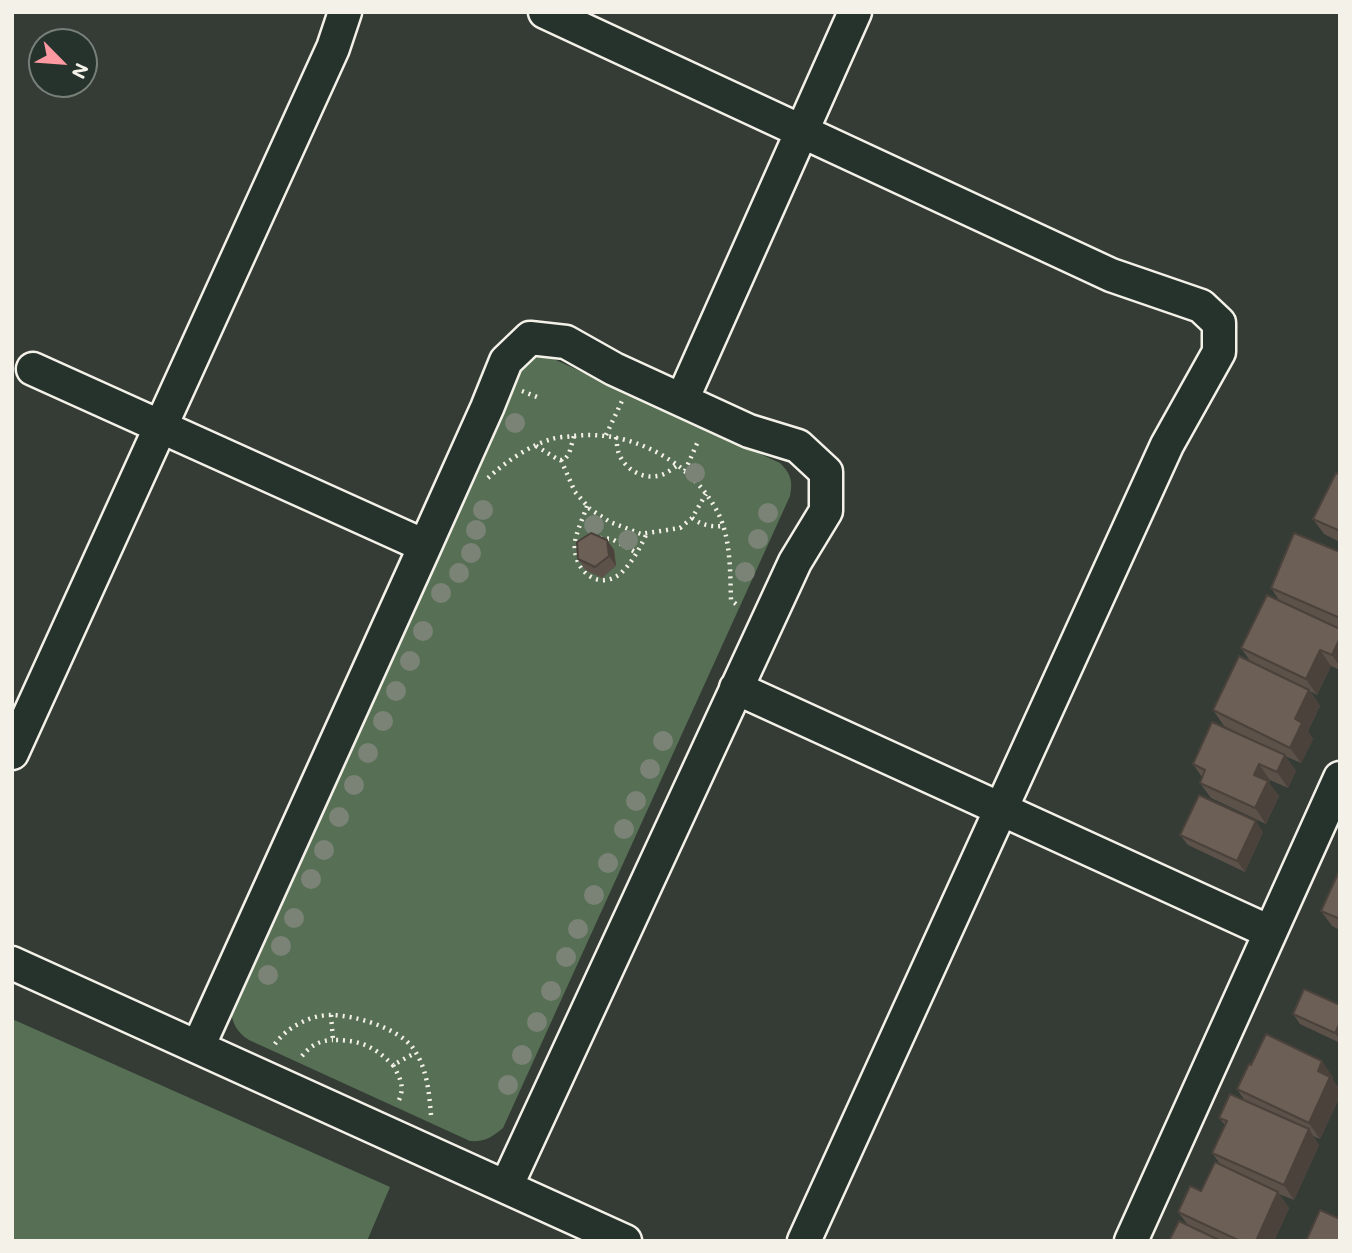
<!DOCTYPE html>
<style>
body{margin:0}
#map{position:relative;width:1352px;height:1253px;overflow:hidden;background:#343c35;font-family:Mali,sans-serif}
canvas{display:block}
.frame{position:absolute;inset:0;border:14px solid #f4f1e8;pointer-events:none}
.north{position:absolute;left:28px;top:28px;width:70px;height:70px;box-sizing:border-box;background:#26332d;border:2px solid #787f78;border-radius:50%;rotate:115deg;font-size:19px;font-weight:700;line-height:28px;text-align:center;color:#f4f1e8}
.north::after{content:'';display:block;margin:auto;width:24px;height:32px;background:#ff9aa2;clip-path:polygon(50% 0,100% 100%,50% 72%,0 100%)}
</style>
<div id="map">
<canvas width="1352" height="1253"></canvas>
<div class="frame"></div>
<div class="north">N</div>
</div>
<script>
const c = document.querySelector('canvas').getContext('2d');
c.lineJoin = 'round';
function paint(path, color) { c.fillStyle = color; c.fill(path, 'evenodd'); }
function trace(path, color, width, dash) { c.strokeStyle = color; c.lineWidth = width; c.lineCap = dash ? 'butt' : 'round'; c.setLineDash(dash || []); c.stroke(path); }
paint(new Path2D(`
 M545,355l235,108c11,11 13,18 10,33l-287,632c-11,9 -18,14 -33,13l-221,-101c-13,-8 -17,-18 -19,-33l290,-641 14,-9z
 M12,1019l378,168 -23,54h-355z`), '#577055');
const minor = new Path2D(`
 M545,12l566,263 90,31 18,17v29l-52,93 -363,796
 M33,369l392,177
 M682,400l173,-388
 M736,688l534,244
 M12,753l321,-705 12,-36
 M12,963l613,278
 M198,1047l227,-501 62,-138 19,-47 24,-23 36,4 48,27 135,62 49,15 28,26v39l-31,51 -289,625
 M1131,1241l209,-463`);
trace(minor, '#f4f1e8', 37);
trace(new Path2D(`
 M522,391l15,6
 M606,435l16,-34
 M616,437c1,6 1,12 3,17 6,15 23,25 38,22 8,-1 15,-7 21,-11
 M536,446l23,14h5l5,-6 5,-18
 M561,460l14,32 15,17 20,13 31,12 39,-6 12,-10 14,-24
 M685,471l14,-32
 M488,478c16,-15 42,-33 64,-39 6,-2 14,-2 21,-3 56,-7 117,24 144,75 14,26 13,60 14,89l5,4
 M587,506c-4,12 -10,24 -12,36 -3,26 21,50 45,32 12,-11 20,-26 27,-41
 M692,518c10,7 18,9 30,8
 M600,538l12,1 25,14
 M331,1015l2,25c28,0 40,6 60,25
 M275,1044c11,-16 35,-29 55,-29 25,0 68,13 83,33 14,20 16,43 18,67
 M302,1056c8,-10 18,-16 31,-16
 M399,1100c6,-14 1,-22 -6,-35l22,-12`), '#f4f1e8', 4.5, [2, 5]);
trace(minor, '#26332d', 32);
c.fillStyle = '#7b8377';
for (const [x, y] of [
 [515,423],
 [695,473],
 [483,510],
 [768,513],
 [594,525],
 [476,530],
 [758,539],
 [628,540],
 [471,553],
 [745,572],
 [459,573],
 [441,593],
 [423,631],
 [410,661],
 [396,691],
 [383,721],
 [663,741],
 [368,753],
 [650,769],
 [354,785],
 [636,801],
 [339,817],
 [624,829],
 [324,850],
 [608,863],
 [311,879],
 [594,895],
 [294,918],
 [578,929],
 [281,946],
 [566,957],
 [268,975],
 [551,991],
 [537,1022],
 [522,1055],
 [508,1085]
]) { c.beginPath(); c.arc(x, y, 10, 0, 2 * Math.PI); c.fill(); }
paint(new Path2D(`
 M1340,475v67l-16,-8 -11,-15z
 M614,550l2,16 -14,12 -17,-8 -7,-11z
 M1340,552v118l-9,-4 -14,29 -7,-4 10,15 -12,25 5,8 -12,24 -16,-7 11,15 -8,17 -18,-8 -1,3 10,13 -13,28 -55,-26 -11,-15 2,-6 -9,-13 78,-15 -47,-23 -11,-16 38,-48 -10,-14 38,-48 -8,-12z
 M1263,832l-18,40 -57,-27 -8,-10z
 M1340,869v61l-8,-4 -11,-15z
 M1340,1005v38l-40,-19 -7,-10z
 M1251,1065l82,12 -1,2 8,11v6l-20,43 -7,-3 6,9 -25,55 -15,-6 10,14 -15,33h-105l19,-16 -10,-13 23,-21 20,-26 -9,-12 13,-28 -6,-7 26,-17 -8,-12z`), '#5c524a');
paint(new Path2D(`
 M607,540l7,10 2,16 -7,-10z
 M1340,638v29l-8,-12z
 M1320,650l11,16 -14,29 -11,-16z
 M1309,690l11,16 -12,25 5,8 -12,24 -11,-15 5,-29z
 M1285,755l11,16 -8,17 -11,-16z
 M1259,764l11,16 -1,3 10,13 -13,28 -11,-16 -1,-33z
 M1256,821l7,11 -18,40 -8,-11z
 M1340,1023v17l-5,-7z
 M1322,1061l11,16 -1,2 8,11v6l-20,43 -11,-16 9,-52z
 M1309,1129l10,16 -25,55 -10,-15z
 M1278,1192l11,16 -15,33h-18z`), '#4b423c');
const building = new Path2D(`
 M1336,473l4,2v56l-27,-12z
 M591,533l16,7 2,16 -14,11 -17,-8 -1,-17z
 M1294,533l46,19v66l-69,-30z
 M1267,595l73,34v9l-8,17 -12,-5 -14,29 -65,-31z
 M1239,656l70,34 -14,29 7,4 -12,25 -77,-38z
 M1212,722l73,33 -8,17 -18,-8 -5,11 14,6 -13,27 -55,-25 5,-13 -12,-6z
 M1199,795l57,26 -19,40 -57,-26z
 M1340,869v50l-19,-8z
 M1304,989l36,16v18l-5,10 -42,-19z
 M1266,1034l56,27 -4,10 12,6 -21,46 -72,-34 12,-25 2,1z
 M1230,1094l79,35 -25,56 -72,-32 15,-32 -8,-3z
 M1215,1162l63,30 -22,49h-16l-62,-29 12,-26 11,5z
 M1320,1210l20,9v22h-34z
 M1179,1221l42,20h-52z`);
paint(building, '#6b5f56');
trace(building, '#4b423c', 2);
</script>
